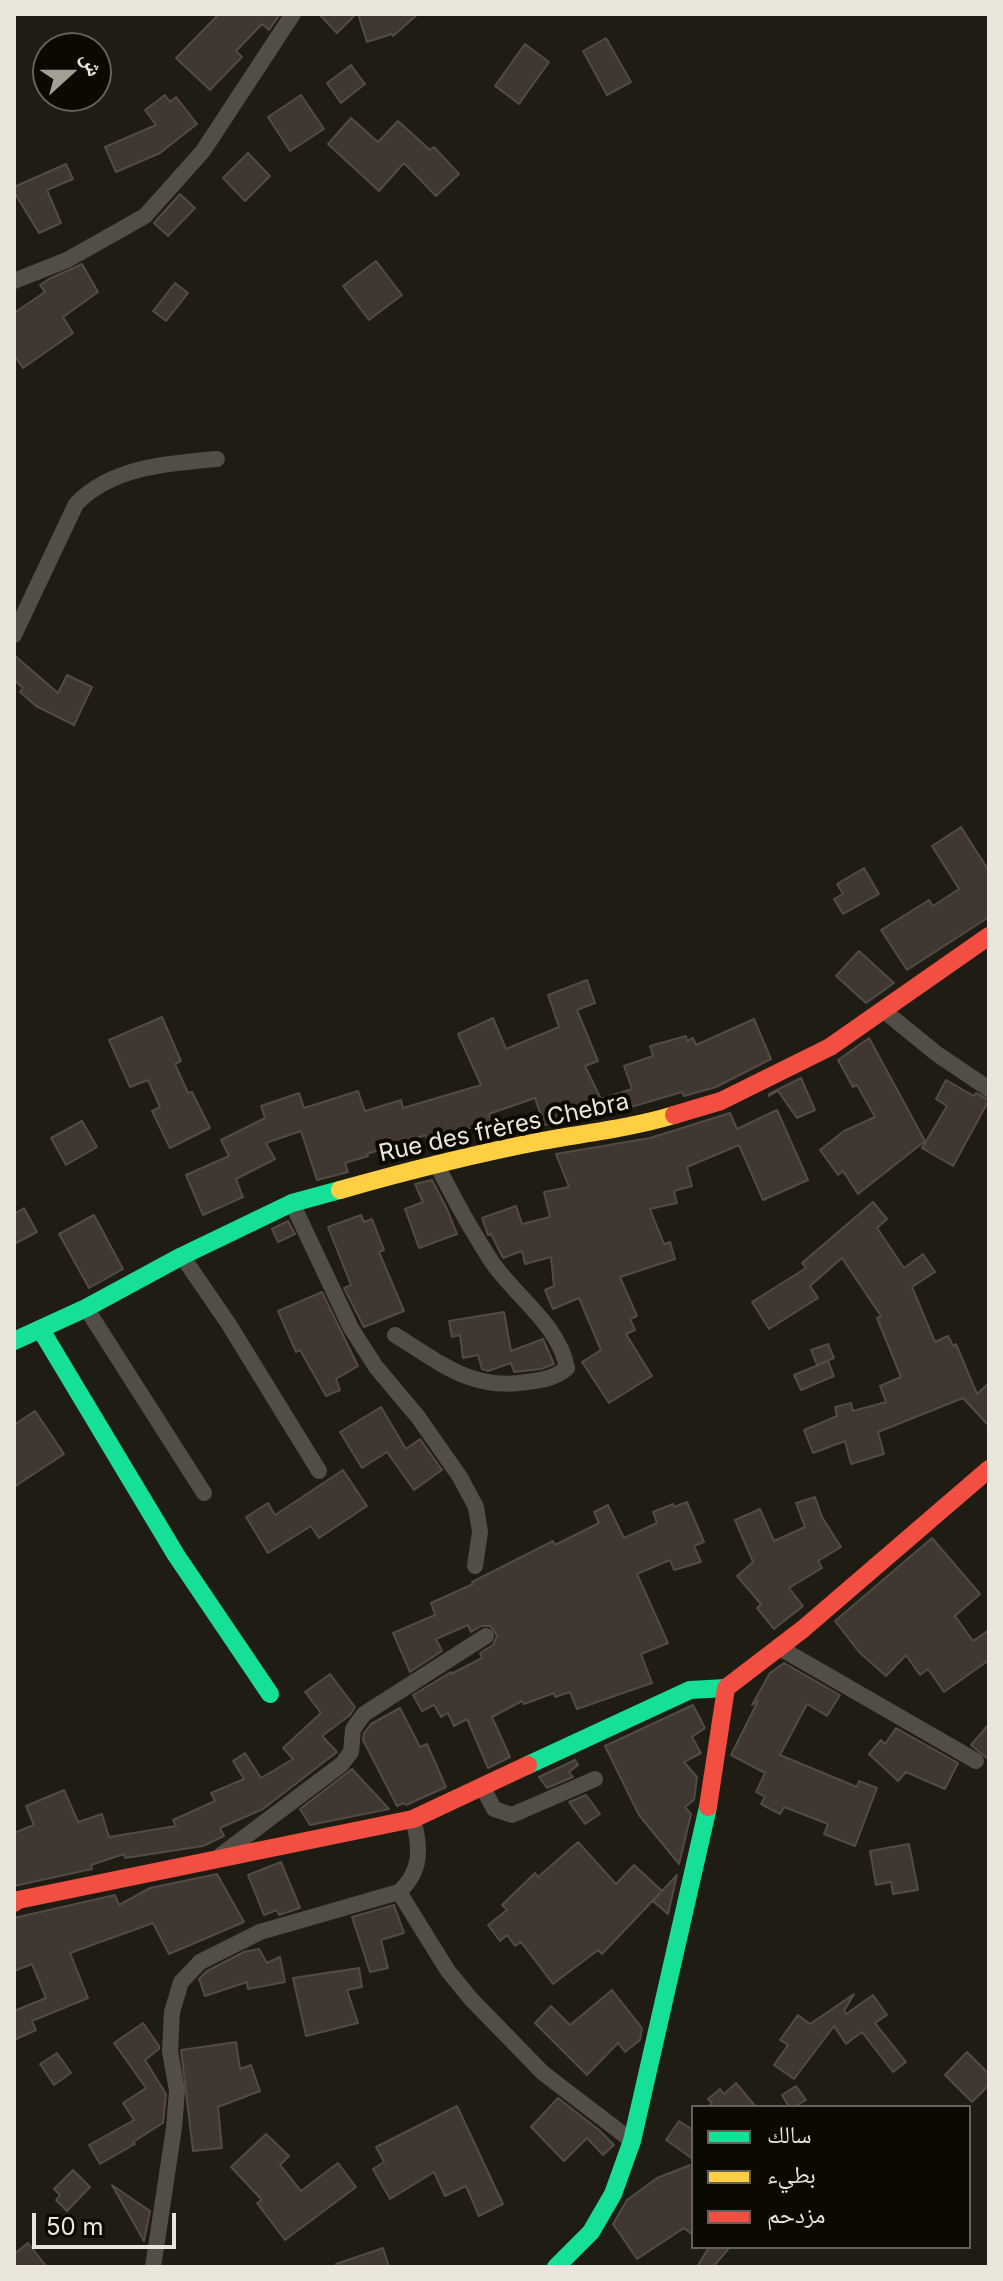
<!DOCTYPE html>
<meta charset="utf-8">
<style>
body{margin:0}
#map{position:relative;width:1003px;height:2281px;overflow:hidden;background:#1f1c13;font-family:Inter,"Noto Naskh Arabic",sans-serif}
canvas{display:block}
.frame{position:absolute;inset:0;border:16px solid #eae6db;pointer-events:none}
.legend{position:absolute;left:691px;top:2105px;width:280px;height:144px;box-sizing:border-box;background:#0c0903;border:2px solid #656159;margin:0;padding:10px 14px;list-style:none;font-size:24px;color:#eae6db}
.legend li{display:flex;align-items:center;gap:16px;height:40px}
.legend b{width:40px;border:2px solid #656159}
.north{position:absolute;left:32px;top:32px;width:80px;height:80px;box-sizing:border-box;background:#0c0903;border:2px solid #656159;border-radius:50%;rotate:69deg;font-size:22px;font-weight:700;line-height:32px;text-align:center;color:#eae6db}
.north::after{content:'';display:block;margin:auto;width:28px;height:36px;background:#a39f95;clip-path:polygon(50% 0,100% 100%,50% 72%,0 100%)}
.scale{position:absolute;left:32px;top:2213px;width:144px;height:36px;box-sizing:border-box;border:4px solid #eae6db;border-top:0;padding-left:10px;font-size:24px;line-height:28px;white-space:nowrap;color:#eae6db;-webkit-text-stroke:6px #0c0903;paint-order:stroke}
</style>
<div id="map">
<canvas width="1003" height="2281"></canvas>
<div class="frame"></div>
<ul class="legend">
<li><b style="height:10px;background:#16e098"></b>سالك</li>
<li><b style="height:10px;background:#ffcf43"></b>بطيء</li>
<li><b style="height:10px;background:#f24e42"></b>مزدحم</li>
</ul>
<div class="north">ش</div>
<div class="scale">50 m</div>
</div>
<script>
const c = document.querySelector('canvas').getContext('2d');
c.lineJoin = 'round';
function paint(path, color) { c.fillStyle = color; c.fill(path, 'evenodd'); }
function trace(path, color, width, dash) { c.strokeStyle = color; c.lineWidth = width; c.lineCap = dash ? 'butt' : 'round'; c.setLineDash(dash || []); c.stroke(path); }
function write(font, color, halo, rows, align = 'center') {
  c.font = font + ' Inter,sans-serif'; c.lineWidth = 8; c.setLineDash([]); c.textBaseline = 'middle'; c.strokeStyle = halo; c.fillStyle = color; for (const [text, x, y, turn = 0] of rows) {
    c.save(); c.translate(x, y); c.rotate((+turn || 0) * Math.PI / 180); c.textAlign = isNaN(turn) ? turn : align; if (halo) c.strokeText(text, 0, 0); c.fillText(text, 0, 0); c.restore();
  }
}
const building = new Path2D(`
 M219,14h61l-11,16 -7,-6 -26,27 6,6 -32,33 -34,-32z
 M319,14h37l-19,19z
 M358,14h60l-25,22 -1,-2 -25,8z
 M606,38l25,44 -24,13 -24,-44z
 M525,44l24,18 -30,42 -24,-18z
 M351,65l14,19 -24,19 -14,-20z
 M165,95l5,7 6,-5 21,27 -37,29 -44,19 -11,-25 51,-22 -11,-15z
 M301,95l23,34 -34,22 -22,-34z
 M351,118l27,24 20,-21 32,29 4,-3 25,27 -23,22 -32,-33 -25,28 -51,-47z
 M248,153l22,23 -25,25 -22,-23z
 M66,164l7,15 -26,11 14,33 -22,10 -25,-41v-5z
 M180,194l15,14 -27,28 -14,-13z
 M376,261l26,34 -33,25 -26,-34z
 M82,264l16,28 -35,25 10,16 -50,35 -9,-13v-42l31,-21 -5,-7 9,-6z
 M175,283l13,10 -22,28 -13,-10z
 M14,655l44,38 9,-18 25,12 -18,38 -38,-19 -16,-14 3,-4 -9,-8z
 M961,827l28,44v46l-82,53 -26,-40 48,-30 4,6 26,-17 -27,-43z
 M864,868l15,26 -36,20 -9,-15 9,-5 -6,-10z
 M859,951l35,32 -28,20 -30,-27z
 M587,980l8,23 -18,7 21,51 -13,5 16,33 31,-10 -8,-23 29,-10 -3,-10 36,-10 1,5 6,-3 3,7 58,-26 17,40 -55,28 -32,9 -2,-4 -82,24 -56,9 -9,-27 -46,16 3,9 -65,16 -1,-4 -59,19 1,2 -23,7 3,9 -31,8 -16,-49 -35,12 9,16 -39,20 7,18 -40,18 -17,-40 43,-19 -8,-16 44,-22 -4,-12 38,-13 5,15 54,-17 7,20 36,-11 2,8 78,-23 -23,-51 35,-16 13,31 53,-22 -11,-32z
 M162,1017l19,44 -6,3 13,29 4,-1 18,36 -40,20 -18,-37 8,-4 -12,-27 -18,7 -21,-47z
 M869,1038l56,103 -67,53 -15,-23 -5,4 -18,-25 24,-19 31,-14 -18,-32 -4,2 -15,-27z
 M801,1078l14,32 -18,8 -19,-27 -9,5v-2z
 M946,1080l28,16 2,-3 13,7 -36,66 -31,-18 25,-42 -11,-7z
 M777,1110l31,70 -45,20 -24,-55 -52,22 5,19 -18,5 3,12 -27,6 14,35 6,-2 5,17 -55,18 17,39 -7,3 5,11 -9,4 26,42 -43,27 -27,-41 19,-12 -22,-52 -26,11 -8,-19 9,-4 -3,-29 -26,7 -3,-13 -19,7 -12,-24 -3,1 -6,-17 34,-12 6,18 28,-7 -6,-25 25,-5 -13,-33 94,-16 80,-25 7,16z
 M82,1121l15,26 -31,18 -15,-27z
 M432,1180l15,29 10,25 -38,14 -14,-39 18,-7 -8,-18z
 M873,1202l14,17 -10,9 27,40 19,-14 12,18 -23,15 23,55 13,-6 5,10 3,-2 21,50 12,-11v43l-26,-28 -85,34 6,22 -33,10 -6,-23 -32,12 -9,-23 33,-14 -2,-9 16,-4 2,8 33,-9 -6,-16 21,-9 -24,-59 4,-2 -39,-58 -32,28 8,12 -49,31 -17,-27 54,-34 -4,-5z
 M24,1208l13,24 -23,12v-30z
 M94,1215l29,54 -34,19 -30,-54z
 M361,1215l3,7 8,-3 12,31 -5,2 25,59 -40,16 -20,-39 7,-3 -23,-58z
 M288,1221l7,13 -17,8 -6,-13z
 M322,1292l36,74 -22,13 4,11 -14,6 -26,-46 -4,2 -18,-41z
 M504,1312l7,39 32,-12 11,25 -13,5 -27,3 -3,-9 -23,8 -6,-2 -4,-14 -15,3 -3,-23 -8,2 -3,-16z
 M828,1344l6,14 -17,7 -6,-15z
 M828,1361l6,15 -33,14 -7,-15z
 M381,1407l25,42 14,-10 22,31 -28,20 -27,-38 -25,16 -22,-36z
 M35,1411l29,43 -50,33v-62z
 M343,1470l24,36 -48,32 -8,-12 -43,27 -22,-36 22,-14 7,12z
 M815,1497l7,20 19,30 -23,14 4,7 -33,20 14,18 -29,23 -17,-21 4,-4 -24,-28 16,-14 -18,-42 25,-11 14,32 31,-14 -9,-24z
 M687,1502l17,40 -10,4 7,16 -27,8 -4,-10 -33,14 31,69 -27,11 11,29 -75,26 -7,-17 -15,5 -1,-4 -30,11 -2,-3 -30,16 18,40 -22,11 -21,-49 -13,7 -6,-13 -7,4 -7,-12 -12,6 -9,-16 38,-23v2l31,-16 -2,-5 13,-8 4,-9 -7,-10h-9l-10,6 -3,-7 -32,14 6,12 -32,21 -17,-39 42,-18 -4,-12 42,-19 -1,-2 81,-41 2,4 44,-22 -5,-11 14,-7 16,33 33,-15 -4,-11 20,-8 1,3z
 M932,1538l48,56 -25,22 18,25 16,-11v30l-45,32 -16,-23 -8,6 -14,-20 -20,21 -27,-24 -24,-31z
 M784,1663l56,32 -13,21 -20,-12 -27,51 77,32 2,-6 18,7 -22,58 -31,-12 4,-10 -44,-17 -4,7 -19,-10 4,-7 -9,-5 9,-19 -34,-18 27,-54 -6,4 18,-32z
 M330,1674l25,33 -5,8 -28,21 15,16 -74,57 -43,19 4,8 -21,10 -78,12 -1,-4 -33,11 1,4 -78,17v-53l20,-8 -8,-19 38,-16 14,32 24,-8 7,23 67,-11 -3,-6 42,-19 -4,-8 33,-14 -11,-18 12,-8 16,25 32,-19 -10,-11 38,-35 -16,-21z
 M693,1705l12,23 -13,9 9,16 -17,9 13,15 -3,23 -9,7 6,7 -12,50 -40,-49 -34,-69z
 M400,1708l20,39 7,-3 19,43 -40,18 -2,-2 -7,3 -34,-66 1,-7 7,-9z
 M989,1724v36l-18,-15z
 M896,1728l62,35 -13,26 -39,-17 -8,9 -29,-27 12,-14 4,4z
 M575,1760l3,5 -9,7 4,5 -26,11 -8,-11z
 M352,1769l37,40 -79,16 -10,-16z
 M586,1795l14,19 -15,10 -16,-22z
 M578,1842l38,42 18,-19 28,26 15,-16 -9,39 -15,-13 7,-8 -58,61 -4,-4 -45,34 -32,-42 -6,4 -8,-11 -7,6 -12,-16 19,-15 -5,-5 33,-32 3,4z
 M909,1844l9,46 -25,4 -2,-12 -15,3 -6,-34z
 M281,1862l19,46 -21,7 -2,-5 -13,5 -16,-40z
 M217,1874l27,48 -75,32 -16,-31 -83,30 18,45 -56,23 4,9 -22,10v-29l32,-13 -14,-34 -18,7v-53l101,-23 4,10 31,-17z
 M394,1905l10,28 -23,7 7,28 -18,4 -18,-55z
 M259,1949l8,14 13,-6 5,25 -37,7 -1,-7 -42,14 -6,-17 8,-8 37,-19z
 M359,1968l3,19 -15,3 11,33 -52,13 -13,-58z
 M612,1990l30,38 -2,12 -15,12 -7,-9 -31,32 -52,-52 16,-17 19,19z
 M854,1994l-10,17 2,3 27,-19 14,20 -12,8 31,39 -13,10 -31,-40 -16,12 -12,-18 -40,53 -20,-14 14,-20 -8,-5 18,-25 12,9z
 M143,2023l16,23v3l-14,11 21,34 -3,29 -30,19 2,2 -35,20 -11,-19 45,-25 -11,-17 23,-15 -32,-45z
 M236,2042l4,27 11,-4 9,26 -42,16 4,41 -29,3 -12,-101z
 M967,2052l22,22v11l-17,17 -27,-27z
 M57,2053l14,20 -17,12 -14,-21z
 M736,2083l20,24h-48l4,-4 -4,-4 12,-10 4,5z
 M796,2086l10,14 -12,7h-5l-7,-12z
 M558,2098l41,32 15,15 -11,10 -16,-17 -23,23 -33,-34z
 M457,2106l46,98 -24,12 -13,-30 -21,10 -11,-24 -44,27 -17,-30 11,-7 -8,-15z
 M679,2121l14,9v29l-27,-19z
 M266,2134l23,22 -9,9 21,26 37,-28 18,24 -71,53 -28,-37 5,-3 -31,-33z
 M693,2164v71l-9,-7 -47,31 -24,-35 14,-24 30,-22z
 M73,2170l17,17 -23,24 -11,-11 4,-5 -6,-6z
 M112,2185l38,26 -6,30z
 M28,2243l19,24h-33v-13z
 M709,2247h21l-17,20h-16z
 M383,2248l6,19h-52l-1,-3z`);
paint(building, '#413731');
trace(building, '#514b46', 2);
trace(new Path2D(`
 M14,281l53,-21 78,-44 58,-65 90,-137
 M14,635l62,-131c35,-37 92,-41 141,-45
 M883,1010l54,44 52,35
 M292,1203l59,125 25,39 42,50 42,60 16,30 4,25 -5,34
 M182,1256l46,67 91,148
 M86,1308l118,185
 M395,1335c46,28 76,56 132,47 16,-2 28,-4 40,-14 -8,-43 -51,-71 -75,-106 -21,-32 -39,-65 -56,-99
 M780,1648l196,113
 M482,1786l12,23 18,6 83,-36
 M221,1855l121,-91 9,-12 2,-23 11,-15 122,-78
 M399,1892l49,79 23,28 72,74 89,68
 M153,2267l21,-139 3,-37 -7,-40 2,-39 9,-30 19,-20 60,-30 139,-40c23,-21 22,-44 14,-73`), '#524e47', 16);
trace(new Path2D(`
 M41,1330l135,225 94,139
 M14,1341l72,-33 96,-52 110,-53 48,-13
 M528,1765l162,-75 36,-2
 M556,2267l35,-35 22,-38 19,-53 76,-334`), '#16e098', 18);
trace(new Path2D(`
 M340,1190c67,-19 134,-36 202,-49 44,-8 89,-13 132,-26`), '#ffcf43', 18);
trace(new Path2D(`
 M674,1115l47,-14 109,-54 159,-111
 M708,1807l18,-119 77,-59 186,-160
 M14,1903l4,-3 395,-81 115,-54`), '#f24e42', 18);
write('24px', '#eae6db', '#0c0903', [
 ["Rue des frères Chebra",504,1128,-12]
]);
</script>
